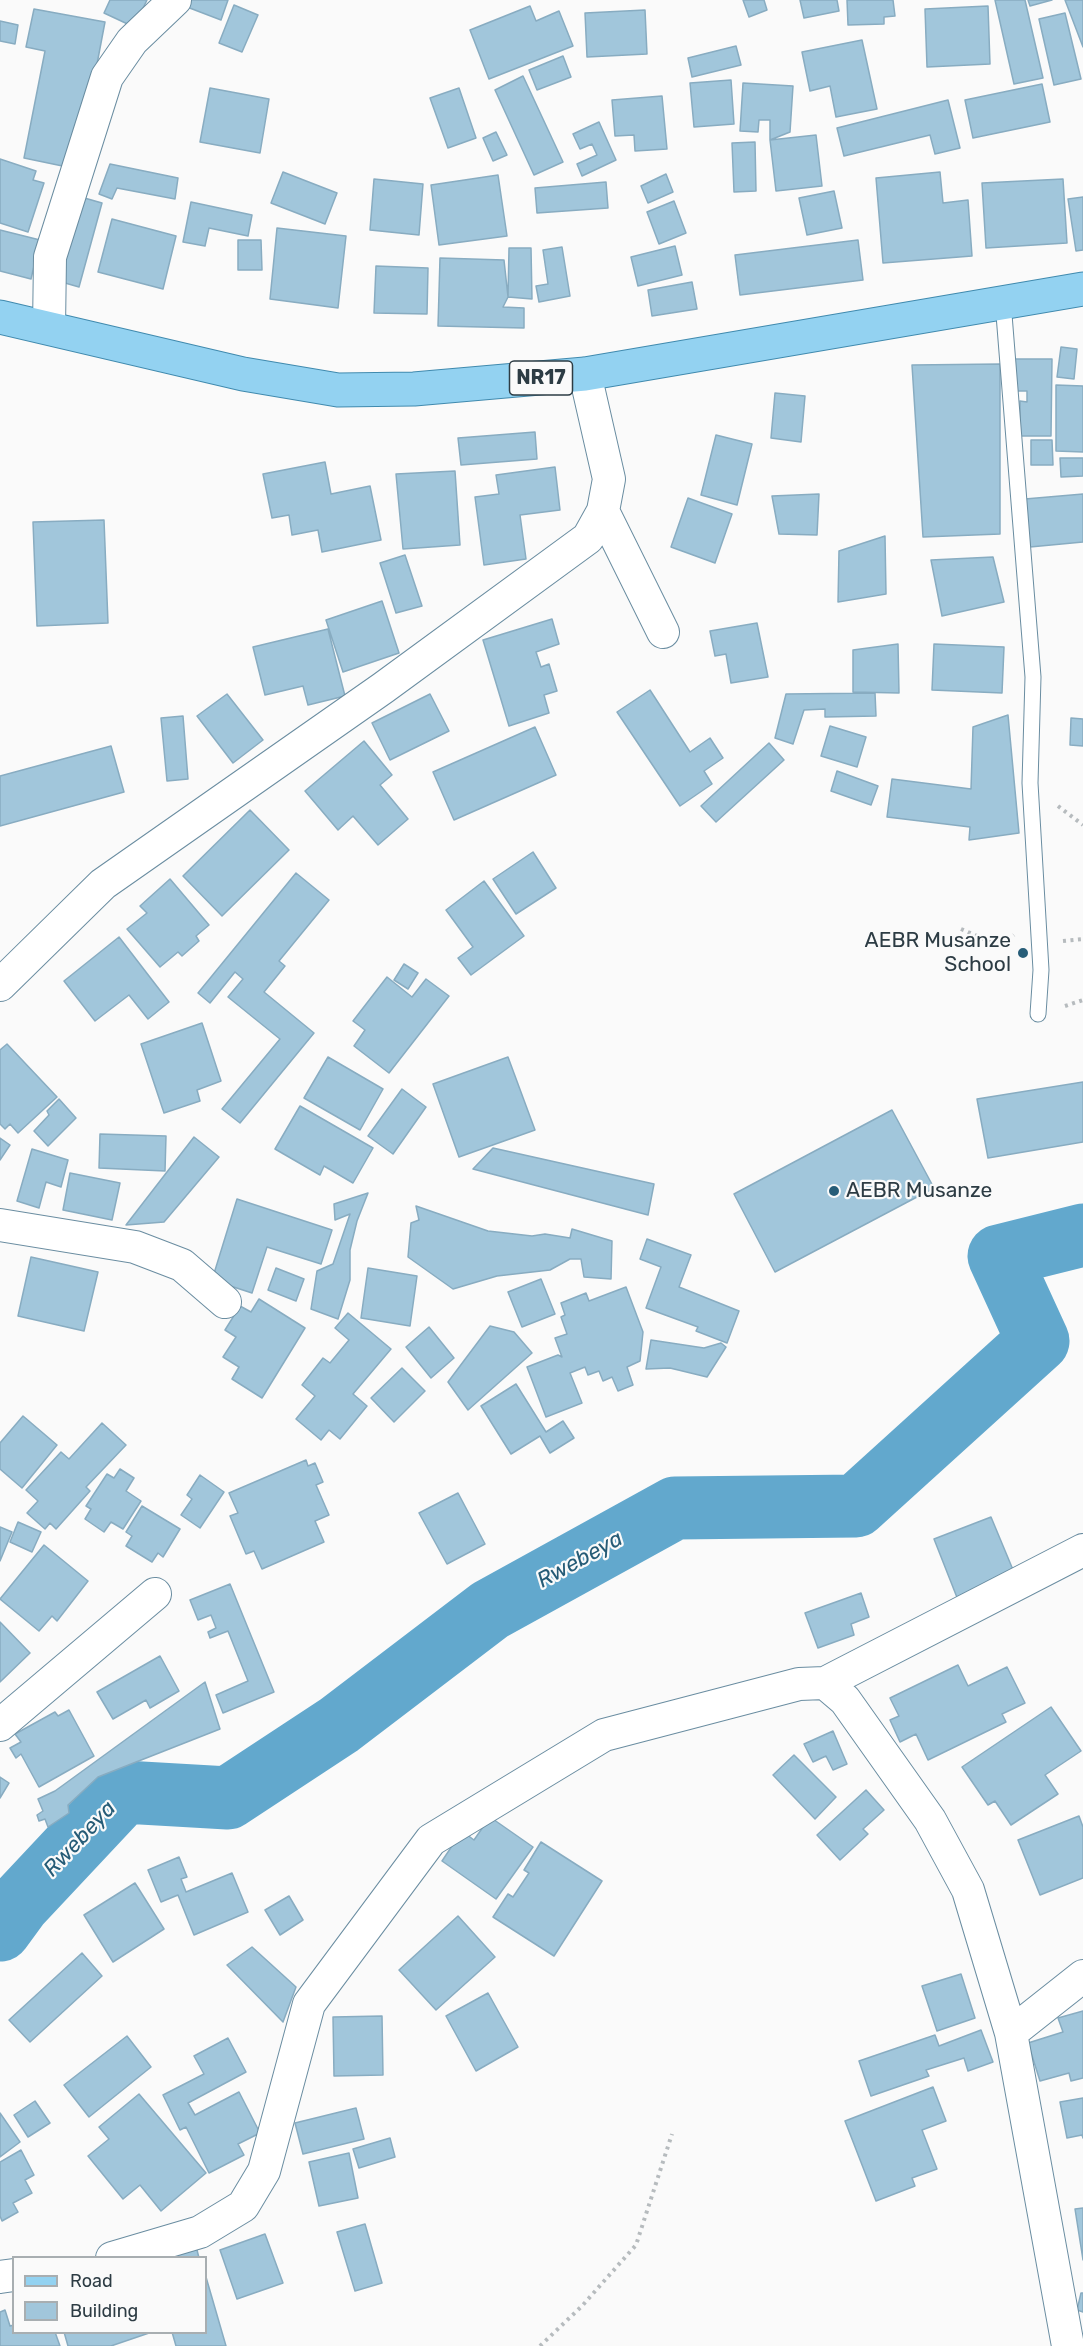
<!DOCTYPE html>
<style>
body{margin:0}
#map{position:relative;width:1083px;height:2346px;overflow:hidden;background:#fafafa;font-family:Rubik,sans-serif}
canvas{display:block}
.legend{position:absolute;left:12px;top:2256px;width:195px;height:78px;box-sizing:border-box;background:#fafafa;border:2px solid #a8aeb1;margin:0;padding:8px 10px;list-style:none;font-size:18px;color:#2d3c44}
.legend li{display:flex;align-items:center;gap:12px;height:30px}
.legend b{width:30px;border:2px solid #a8aeb1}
</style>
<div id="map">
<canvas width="1083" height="2346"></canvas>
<ul class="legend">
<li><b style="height:8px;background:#93d2f1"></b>Road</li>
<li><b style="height:16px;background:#a1c6db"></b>Building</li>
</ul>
</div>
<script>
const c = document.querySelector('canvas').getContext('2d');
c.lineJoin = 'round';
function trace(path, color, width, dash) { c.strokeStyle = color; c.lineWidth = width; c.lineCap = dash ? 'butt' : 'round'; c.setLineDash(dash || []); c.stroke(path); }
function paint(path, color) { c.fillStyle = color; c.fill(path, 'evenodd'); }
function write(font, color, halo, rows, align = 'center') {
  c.font = font + ' Rubik,sans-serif'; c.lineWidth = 4.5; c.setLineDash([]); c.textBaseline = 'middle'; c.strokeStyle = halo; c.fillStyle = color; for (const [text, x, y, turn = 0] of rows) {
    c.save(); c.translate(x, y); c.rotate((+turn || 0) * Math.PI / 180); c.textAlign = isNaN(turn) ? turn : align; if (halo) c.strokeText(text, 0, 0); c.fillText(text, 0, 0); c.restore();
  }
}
trace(new Path2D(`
 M0,1930l19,-26 105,-112 104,6 111,-73 151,-115 185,-102 181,-2 182,-165 -39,-85 84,-21`), '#62a8cd', 63);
const building = new Path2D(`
 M110,0h37l-13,27 -30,-14z
 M189,0h39l-7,20 -34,-13z
 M743,0h21l3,10 -18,7z
 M800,0h37l2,11 -35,7z
 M847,0h46l2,16 -11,1v7l-36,1z
 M995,0h30l18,78 -29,6z
 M1028,0h24l-22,6z
 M1065,0h18v47z
 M234,5l24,10 -16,37 -23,-9z
 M530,6l6,15 23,-10 14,35 -84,33 -19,-49z
 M988,6l2,58 -63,3 -2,-58z
 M34,9l71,13 -28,147 -53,-11 21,-107 -19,-4z
 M645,10l2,44 -60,3 -2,-44z
 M1065,13l16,66 -27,6 -15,-66z
 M0,21l18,4 -3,19 -15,-3z
 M862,40l15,69 -41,8 -6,-31 -20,5 -8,-39z
 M736,46l5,19 -49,12 -4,-19z
 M563,56l8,21 -34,13 -8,-20z
 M523,76l40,86 -29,13 -39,-85z
 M731,80l3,44 -40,3 -4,-44z
 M743,83l50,3 -3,46 -20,8v-20h-11l-1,12 -18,-1z
 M1042,84l8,38 -77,16 -8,-38z
 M210,88l59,11 -9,54 -60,-11z
 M459,88l17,50 -28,10 -18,-50z
 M662,96l5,53 -32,2 -1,-16 -19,1 -3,-36z
 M948,100l12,48 -25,6 -5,-19 -86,21 -7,-28z
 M599,122l17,38 -34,16 -5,-12 20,-9 -5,-11 -12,5 -7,-15z
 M496,132l11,23 -14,6 -10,-23z
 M816,135l6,51 -46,5 -6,-51z
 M755,142l1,49 -22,1 -2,-49z
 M0,159l36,12 -3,9 11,3 -16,49 -28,-9z
 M110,164l68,14 -3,21 -58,-11 -5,11 -13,-5z
 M283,172l54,21 -12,31 -54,-21z
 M940,172l3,31 25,-3 4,56 -89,7 -7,-85z
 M666,174l7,18 -25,11 -7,-17z
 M498,175l9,61 -68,9 -8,-60z
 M374,179l49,5 -4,51 -49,-5z
 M1063,179l4,64 -81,5 -4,-65z
 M606,182l2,26 -71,5 -2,-25z
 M834,191l8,37 -35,7 -8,-37z
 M81,197l21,6 -23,84 -21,-6z
 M1083,197v53l-7,1 -8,-52z
 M674,201l12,32 -27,11 -12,-32z
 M191,202l61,13 -4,21 -39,-8 -4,18 -22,-4z
 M112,219l64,17 -13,53 -65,-17z
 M277,228l69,8 -8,72 -68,-9z
 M0,230l40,10 -9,39 -31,-8z
 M238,240h23l1,30h-24z
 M858,240l5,40 -123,15 -5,-40z
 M675,246l7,29 -44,11 -7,-29z
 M562,247l8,49 -31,6 -3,-16 12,-2 -5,-34z
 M509,248h22l1,51 -24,-2z
 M440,258l64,2 4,37 -5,10 21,1v20l-86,-2z
 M376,266l52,2 -1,46 -53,-1z
 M692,282l5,27 -45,7 -4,-26z
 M1061,347l16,2 -3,30 -17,-2z
 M1013,359h39l-1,77h-31v-35l7,1v-11h-14z
 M1000,364v170l-77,3 -11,-172z
 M1056,385l27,1v66l-27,-1z
 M775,393l30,3 -4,46 -30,-4z
 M535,432l2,27 -76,6 -3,-27z
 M716,435l36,9 -15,61 -36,-10z
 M1031,440h21l1,25h-22z
 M1060,458h23v18l-22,1z
 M325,462l6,32 39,-8 11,54 -59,12 -4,-22 -26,5 -3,-20 -17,3 -9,-44z
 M555,467l5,43 -40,5 6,44 -42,6 -9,-68 24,-3 -3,-19z
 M455,471l5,74 -57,4 -7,-75z
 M819,494l-2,41 -38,-1 -7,-38z
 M1083,494v48l-53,5 -5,-48z
 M688,498l44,16 -17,49 -44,-16z
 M104,520l4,103 -71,3 -4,-104z
 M885,536l1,58 -48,8 1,-51z
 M405,555l17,51 -26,7 -16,-50z
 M993,557l11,45 -62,14 -11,-56z
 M382,601l17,52 -56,19 -17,-52z
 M552,619l7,25 -23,8 5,15 8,-3 8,27 -13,4 5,18 -40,13 -26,-86z
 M757,623l11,54 -37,6 -5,-29 -11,2 -5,-25z
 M328,629l17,67 -37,9 -5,-19 -38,9 -12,-48z
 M898,644l1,49 -46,-1v-42z
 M934,644l70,3 -2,46 -70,-3z
 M650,690l40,62 20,-14 13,20 -19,13 8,13 -32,22 -63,-94z
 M875,693l1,23 -51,1v-8l-21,1 -11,34 -18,-6 11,-44z
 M227,694l36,46 -30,23 -36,-47z
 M430,694l19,37 -59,29 -18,-37z
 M1008,715l11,118 -50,7 1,-13 -83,-10 5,-38 79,10 2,-62z
 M183,716l5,63 -21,2 -6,-63z
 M1071,718l12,1v27l-13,-1z
 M830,726l36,11 -9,30 -36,-11z
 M535,727l21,48 -102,45 -21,-48z
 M364,741l28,34 -12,10 28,34 -30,26 -25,-29 -15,14 -33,-39z
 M769,743l15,17 -68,62 -15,-16z
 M111,746l13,46 -124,34v-50z
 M837,771l41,15 -7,19 -40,-14z
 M250,810l39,40 -67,66 -39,-40z
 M533,852l23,36 -40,26 -23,-35z
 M296,873l33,27 -50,61 6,5 -21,26 50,41 -74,90 -18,-14 58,-70 -52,-42 15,-18 -8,-7 -25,31 -12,-10z
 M170,879l39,46 -13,11 3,5 -17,15 -4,-4 -18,15 -33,-38 20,-16 -7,-7z
 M484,881l40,55 -53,39 -13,-17 15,-11 -27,-37z
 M119,937l50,65 -21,17 -19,-24 -34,26 -31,-40z
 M404,964l14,9 -10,16 -14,-9z
 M387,977l25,20 14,-18 23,17 -60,77 -35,-27 11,-16 -12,-9z
 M202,1023l19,58 -24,9 3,11 -36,12 -23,-69z
 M7,1044l50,53 -39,36 -8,-9 -5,5 -5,-5v-74z
 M328,1057l55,32 -23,41 -56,-32z
 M508,1057l27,73 -76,27 -26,-73z
 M1083,1082v60l-95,16 -11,-59z
 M402,1089l24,18 -33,47 -25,-18z
 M59,1099l17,19 -28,28 -14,-15 15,-16 -2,-4z
 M300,1106l73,42 -20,35 -29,-17 -4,9 -45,-26z
 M892,1110l42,78 -159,84 -41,-78z
 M100,1134l66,2 -1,35 -66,-3z
 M194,1137l25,20 -55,65 -38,3z
 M0,1138l10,7 -10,15z
 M493,1148l161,36 -6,31 -175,-46z
 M32,1149l36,11 -7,27 -15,-5 -7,26 -22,-7z
 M70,1173l50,10 -8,37 -49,-10z
 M368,1193l-11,28 -7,29v30l-12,39 -27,-10 6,-38 16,-7 17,-50 -15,6 -1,-16z
 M237,1199l95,31 -11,34 -54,-17 -15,46 -40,-13z
 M416,1206l72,25 44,5 13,-2 25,4 2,-9 40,12 -1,38 -27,-2 -3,-18h-11l-20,11 -53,6 -44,13 -45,-32 3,-34 8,-3z
 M647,1239l44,16 -12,32 60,24 -12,32 -31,-12 2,-4 -52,-19 15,-41 -21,-8z
 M31,1257l67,15 -14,59 -66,-15z
 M276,1268l28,11 -8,22 -28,-11z
 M368,1268l49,8 -7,50 -49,-8z
 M541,1279l14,35 -33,13 -14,-35z
 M626,1287l17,45 -3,29 -13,6 6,18 -15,6 -6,-14 -9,4 -4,-10 -11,4 -3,-8 -15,6 12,30 -36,14 -19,-50 31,-12 4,2 -7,-19 12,-4 -6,-17 4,-2 -4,-12 25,-10 3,8z
 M259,1299l46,29 -43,70 -30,-19 7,-12 -16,-10 13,-20 -11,-7 15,-24 11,6z
 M348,1313l43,36 -38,45 14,12 -27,33 -11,-9 -8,10 -25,-21 19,-23 -13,-11 21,-27 7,5 19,-23 -14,-12z
 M490,1326l24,6 18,21 -64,57 -20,-28z
 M429,1327l25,31 -23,20 -25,-31z
 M651,1340l53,8 17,-5 5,4 -19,30 -37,-9 -24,1z
 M402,1368l23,23 -31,31 -23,-24z
 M516,1384l30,48 17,-11 11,17 -24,15 -10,-17 -29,18 -30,-48z
 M23,1416l34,29 -35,43 -22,-19v-26z
 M102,1423l24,22 -40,42 4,4 -34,38 -6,-6 -5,6 -18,-16 11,-12 -12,-11 35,-38 8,7z
 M306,1460l2,6 7,-3 8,19 -7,3 13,30 -14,6 9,21 -62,27 -8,-18 -8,3 -16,-38 8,-3 -9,-20z
 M120,1469l14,9 -8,13 15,10 -18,28 -12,-7 -7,10 -19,-13 6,-10 -5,-3 21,-32 7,4z
 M200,1475l24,17 -24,36 -19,-13 11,-16 -5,-4z
 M458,1493l27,51 -38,20 -28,-51z
 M142,1506l38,23 -17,28 -5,-4 -6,9 -26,-16 6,-10 -6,-4z
 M991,1517l25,60 -58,23 -24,-61z
 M18,1522l23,10 -9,20 -22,-10z
 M0,1527l12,5 -12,29z
 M44,1545l44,36 -31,40 -5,-5 -13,15 -39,-32z
 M230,1584l44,108 -51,21 -7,-18 32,-14 -20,-50 -18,7 -2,-6 8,-4 -5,-13 -13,5 -8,-20z
 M861,1593l8,24 -18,7 3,11 -36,13 -13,-35z
 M0,1622l30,31 -30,29z
 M160,1656l19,35 -29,17 -4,-8 -33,19 -16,-27z
 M958,1665l10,21 39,-19 18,36 -23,11 4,8 -78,38 -12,-26 -16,8 -10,-22 9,-4 -9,-18z
 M205,1682l15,47 -122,48 -30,28 1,8 -21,14 -3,-8 -6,2 -2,-6 6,-4 -5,-12 17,-8z
 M1051,1707l30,44 -36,24 13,19 -47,31 -16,-24 -7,4 -26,-38z
 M69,1710l25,46 -55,31 -18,-33 -5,4 -6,-10 11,-6 -6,-8 40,-22 3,4z
 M833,1731l14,33 -14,6 -7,-14 -13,6 -9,-18z
 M794,1755l42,42 -21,22 -42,-44z
 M0,1777l9,6 -9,15z
 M866,1790l18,20 -21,19 5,5 -28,26 -23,-25z
 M1079,1816l4,11v51l-43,17 -22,-55z
 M490,1817l43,30 -37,52 -54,-38 20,-30 12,9z
 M541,1842l61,39 -48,75 -61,-39 15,-23 5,3 16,-24 -5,-3z
 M179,1857l8,20 -6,2 5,13 46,-19 16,39 -54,23 -16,-40 -17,7 -13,-32z
 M135,1883l29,46 -51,33 -29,-47z
 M289,1896l14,24 -23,15 -15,-25z
 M458,1916l37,41 -59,53 -37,-40z
 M252,1947l44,40 -13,35 -56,-57z
 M82,1953l20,23 -72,66 -21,-22z
 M961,1974l14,44 -38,13 -15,-45z
 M488,1993l30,54 -42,24 -30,-55z
 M1083,2011v67l-12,3 -2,-8 -29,8 -12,-38 35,-11 -5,-14z
 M382,2016l1,59 -49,1 -1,-59z
 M981,2030l12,32 -25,9 -4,-13 -38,12 3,6 -58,20 -12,-35 76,-26 4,11z
 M127,2036l24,31 -62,50 -25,-32z
 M228,2038l18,34 -58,31 7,12 44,-23 21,41 -22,11 6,11 -35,18 -23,-46 -6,3 -17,-35 41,-21 -10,-18z
 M933,2087l13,34 -24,9 15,39 -25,9 3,8 -39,15 -31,-80z
 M139,2094l67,79 -45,38 -21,-26 -17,14 -35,-43 21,-17 -10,-12z
 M1083,2098v40l-1,-3 -15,3 -7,-36z
 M35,2101l15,22 -22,14 -14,-22z
 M356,2108l8,31 -61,15 -8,-31z
 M0,2113l20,29 -20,15z
 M390,2138l5,19 -36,11 -6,-19z
 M21,2150l13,25 -9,5 7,13 -19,10 5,9 -16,9 -2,-5v-54z
 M349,2153l9,45 -39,8 -10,-44z
 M1083,2208v52l-8,-51z
 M365,2224l17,59 -27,8 -18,-59z
 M265,2234l18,49 -46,16 -17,-49z
 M196,2246l3,12h-41z
 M206,2277l20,69h-50l-4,-14h34z
 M1081,2293h2v19l-6,-2z
 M5,2310l5,16 4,-1v7h41l5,14h-60v-34z
 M64,2332h88l-41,14h-43z`);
paint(building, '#a1c6db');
trace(building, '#88acc1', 1.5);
const lane = new Path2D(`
 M1003,302l30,375 -3,106 11,187 -3,44`);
const street = new Path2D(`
 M49,328l1,-71 57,-180 25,-36 43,-41
 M603,511l60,121
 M0,985l103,-101 280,-196 205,-150 15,-27 6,-32 -24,-105
 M0,1225l135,22 47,18 43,37
 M825,1683l258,-133
 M0,1725l155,-131
 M1011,2033l72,-57
 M112,2258l88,-26 43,-26 21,-35 45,-167 122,-164 173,-105 195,-51 26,-1 20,17 85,120 38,70 43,143 57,313
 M0,2277l14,-2`);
const primary = new Path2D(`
 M0,317l243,57 95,16 76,-1 171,-15 498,-85`);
trace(lane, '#6a8da1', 17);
trace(street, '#6a8da1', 34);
trace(primary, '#408aae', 35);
trace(new Path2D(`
 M1058,806l25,19
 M961,929l39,17 14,-11
 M1063,941l20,-2
 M1065,1006l18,-6
 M540,2346l42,-40 54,-61 36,-111`), '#b6bbbe', 4, [3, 4.5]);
trace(lane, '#fff', 15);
trace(street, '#fff', 32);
trace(primary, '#93d2f1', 33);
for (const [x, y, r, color] of [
 [1023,953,6,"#275d78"],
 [834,1191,6,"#275d78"]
]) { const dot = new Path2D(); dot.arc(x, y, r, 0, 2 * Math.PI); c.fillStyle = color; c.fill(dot); trace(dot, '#fafafa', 2); }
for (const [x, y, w] of [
 [541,378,63]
]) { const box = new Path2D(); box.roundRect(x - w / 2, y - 17, w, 34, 4.5); c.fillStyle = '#fafafa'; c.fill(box); trace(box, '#2d3c44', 1.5); }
write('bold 20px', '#2d3c44', null, [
 ["NR17",541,378]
]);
write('21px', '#2d3c44', '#fafafa', [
 ["AEBR Musanze",1011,941],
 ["School",1011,965],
 ["AEBR Musanze",846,1191,"left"]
], 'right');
write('italic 22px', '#255b76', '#fafafa', [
 ["Rwebeya",580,1560,-29],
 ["Rwebeya",80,1839,-47]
]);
</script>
